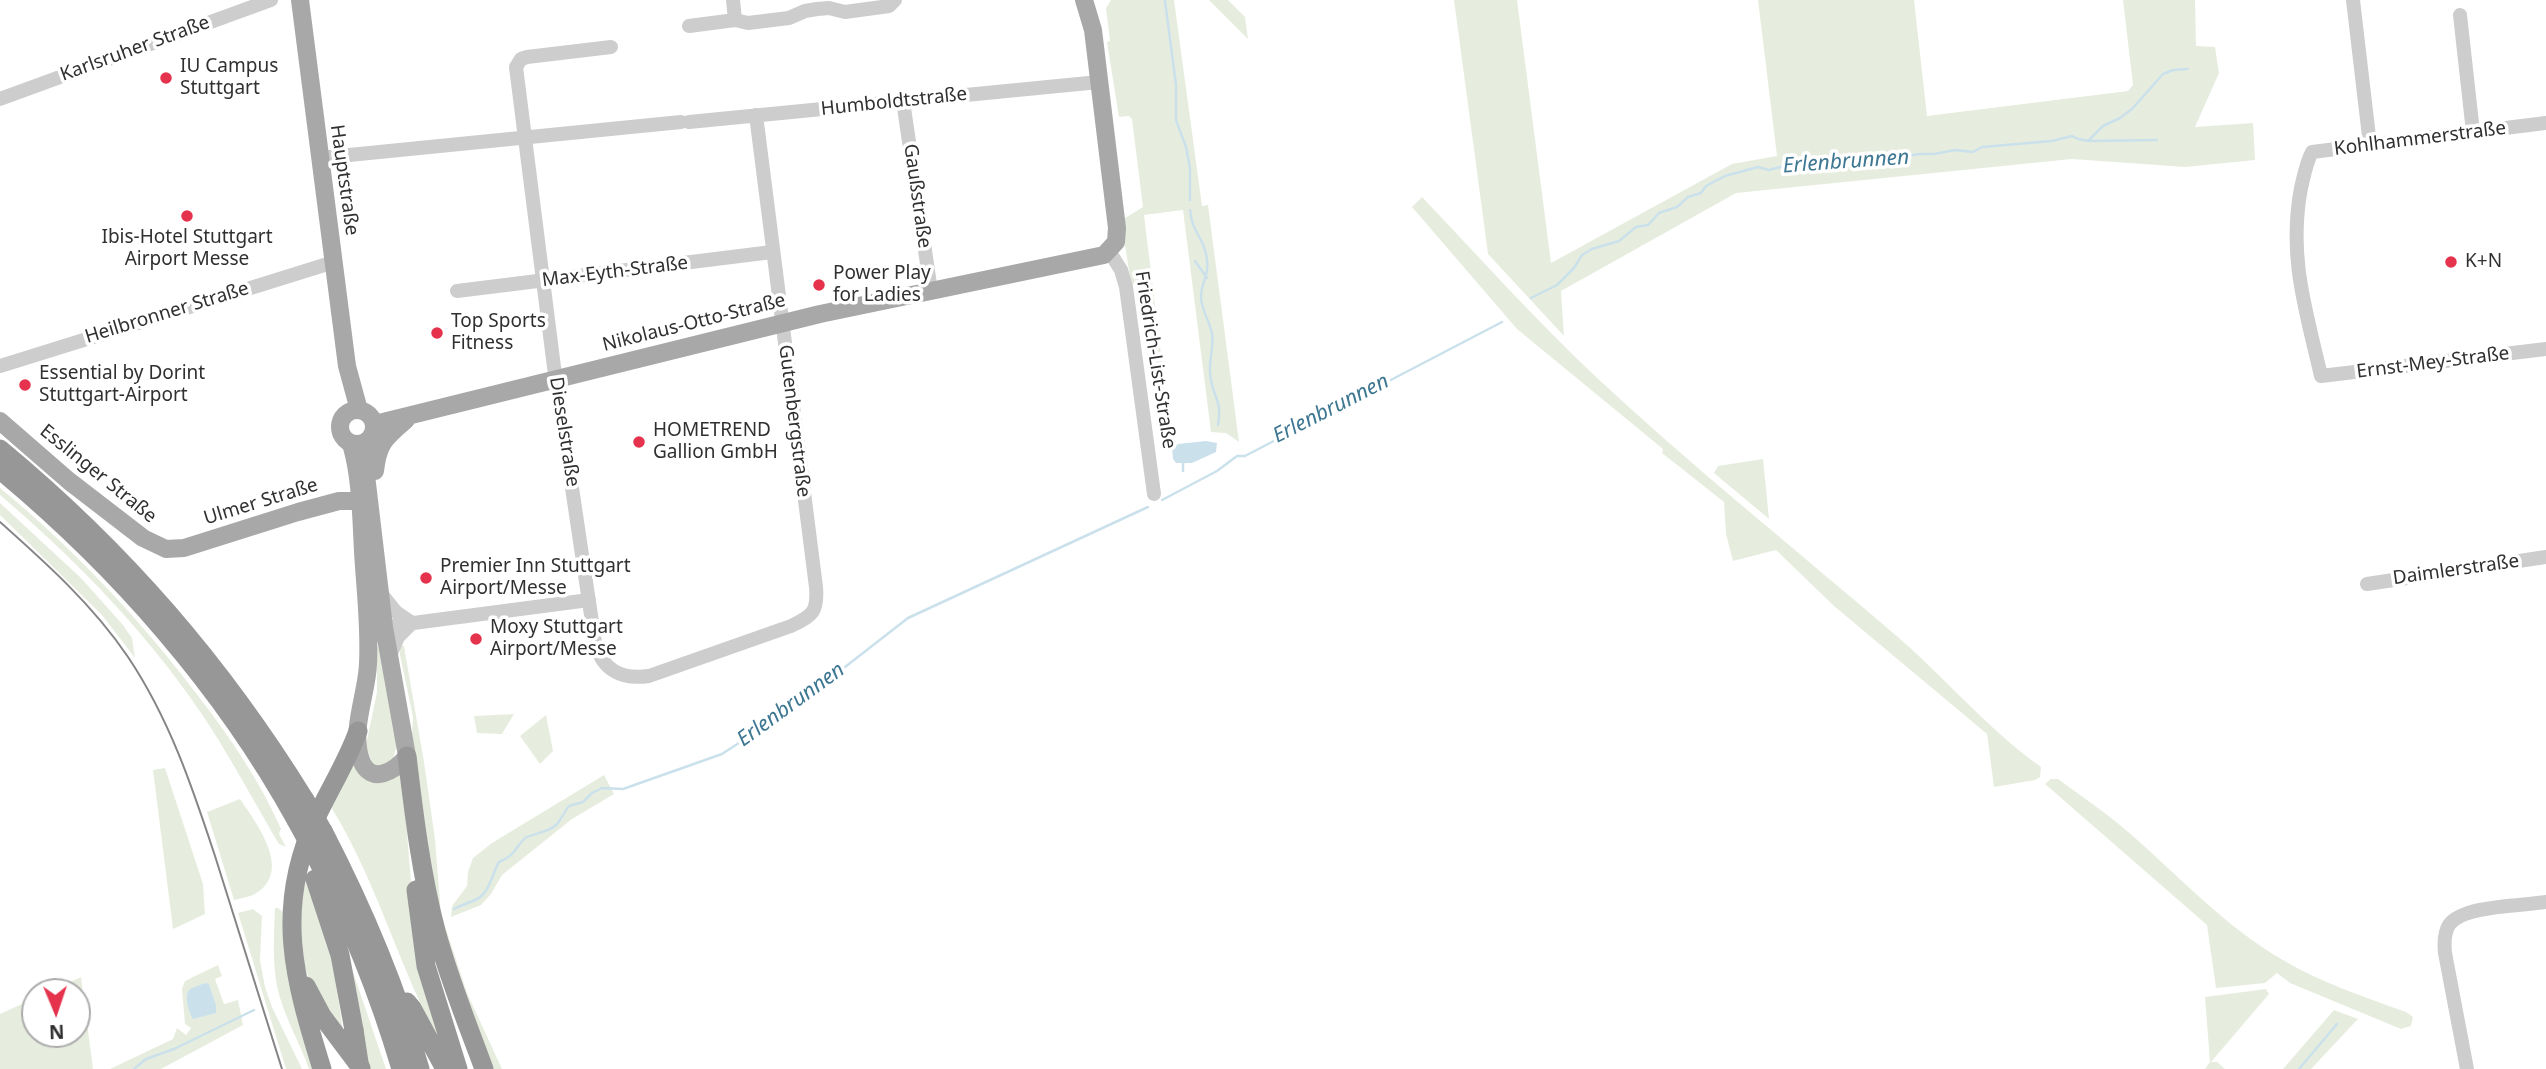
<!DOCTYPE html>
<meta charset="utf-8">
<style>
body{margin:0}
#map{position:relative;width:2546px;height:1069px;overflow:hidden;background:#fff;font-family:"Noto Sans",sans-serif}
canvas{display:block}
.north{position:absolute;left:21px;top:978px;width:70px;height:70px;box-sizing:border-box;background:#fff;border:2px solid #acacac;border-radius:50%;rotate:178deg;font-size:19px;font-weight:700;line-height:28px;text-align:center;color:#303030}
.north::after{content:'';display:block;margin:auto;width:24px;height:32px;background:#e5334d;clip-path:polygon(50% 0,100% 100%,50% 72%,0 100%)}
</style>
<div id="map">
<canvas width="2546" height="1069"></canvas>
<div class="north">N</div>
</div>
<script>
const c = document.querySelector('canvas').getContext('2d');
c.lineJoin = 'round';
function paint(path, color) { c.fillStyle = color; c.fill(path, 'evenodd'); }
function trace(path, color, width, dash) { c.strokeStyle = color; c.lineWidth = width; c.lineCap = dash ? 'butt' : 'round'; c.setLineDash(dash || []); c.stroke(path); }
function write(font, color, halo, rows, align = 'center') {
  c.font = font + ' "Noto Sans",sans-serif'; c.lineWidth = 7; c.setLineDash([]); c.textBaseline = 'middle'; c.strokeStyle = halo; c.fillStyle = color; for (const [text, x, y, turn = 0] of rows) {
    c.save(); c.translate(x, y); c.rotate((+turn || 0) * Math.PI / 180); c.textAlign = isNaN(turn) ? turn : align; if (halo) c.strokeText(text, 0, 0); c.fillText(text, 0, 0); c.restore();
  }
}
paint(new Path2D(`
 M1111,0h63l28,206 6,-1 31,237 -13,-9 -15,-1 -28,-222 -39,5 27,222 -5,-1 -21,-148 -3,-5 -11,1 -6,-39v-27l18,-11 -11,-88 -3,-3 -10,1 -12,-75 3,-1 -4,-33z
 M1209,0h19l17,17 3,22z
 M1454,0h63l34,263 181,-99 45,-8 -19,-156h156l13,116 201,-25 5,-6 -10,-85h72l1,46 19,1 4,26 -24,54 58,-4 2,37 -70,7 -113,-8 -336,34 -175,98 3,45 -76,-82z
 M1422,197c57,60 113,122 173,179 95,89 198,171 297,256 51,43 94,96 149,135l-1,10 -5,3 -41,7 -7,-53 -153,-128 -58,-56 -43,11 -7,-27 -2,-32 -62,-49 1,-4 -146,-120 -105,-122z
 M1763,459l6,60 -55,-46 4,-7z
 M0,488c74,61 141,132 199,209 32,42 61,84 82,132l-2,5 7,13 -7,-3c-23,-39 -44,-78 -68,-116 -56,-87 -132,-166 -211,-233z
 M0,503l81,75 42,47 9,13 3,20 -33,-43 -102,-100z
 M400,645l4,1 20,116 11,77 6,75 26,79 35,76h-14l-29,-77 -33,-131 -14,-126 1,-18 -13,-62z
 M377,647h4l16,97 -5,19 -12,4 -8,-4 -6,-18 11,-53z
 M514,714l-12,20 -25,-1 -3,-17z
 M546,715l7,36 -13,13 -20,-28z
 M355,757l5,10 42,4 11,136 27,135c-42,-76 -63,-161 -109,-235z
 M165,768l38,116 2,30 -32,15 -20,-159z
 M604,775l10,19 -42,25 -70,56 -11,19 -10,11 -30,12 1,-11 15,-20 1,-14 5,-14 19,-15z
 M2051,779h7c23,17 47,33 69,52 51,44 97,95 156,129 38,23 82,37 123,52l7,5 -2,9 -10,3 -111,-46 -13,-10 -12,10 -49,5 -9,-63 -162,-141z
 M240,799c16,24 54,72 15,95 -6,3 -14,4 -21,6l-27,-88z
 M305,879l26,70 13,89c-19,-32 -46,-66 -45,-104 1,-18 4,-37 6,-55z
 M275,908h3l6,5 32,156h-7c-10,-28 -26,-54 -32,-83 -5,-26 -3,-52 -2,-78z
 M253,909l9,7 -2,44 5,27 7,20 30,62h-16l-48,-156z
 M218,965l4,11 -7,3 9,25 14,-4 5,25 -82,44h-51l63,-30 4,-11 9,7 5,-7 -6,-4 -3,-35 3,-8z
 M352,969l34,100h-17z
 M81,977l12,92h-93v-55l35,-16v36h42v-42h-28z
 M2266,989l3,5 -58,68h6l8,7h-20l5,-7 -5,-65z
 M2334,1010l24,9 -47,50h-28z`), '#e7edde');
paint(new Path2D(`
 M1206,441l11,2 -1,9 -24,11h-16l-3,-4 -1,-11 6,-4z
 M205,983l4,1 7,21v8l-23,6c-4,-6 -9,-23 -4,-29 3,-3 12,-5 16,-7z`), '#cae1ec');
trace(new Path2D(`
 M1165,1l11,84v35l10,27 4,21v32
 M2089,140l14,-14 17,-8 12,-9 31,-35 10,-4 15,-1
 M1190,210c2,20 10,24 15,40 7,25 -4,29 -4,48 1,13 9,24 11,36 2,13 -3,26 -2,38 1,24 13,26 8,53
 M1195,261l12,17
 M1531,298l26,-13 17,-17 8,-13 10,-6 27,-8 17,-14 12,-2 11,-12 18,-6 11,-10 13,-4 5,-7 19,-10 33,-9 11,3 34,-9 7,3 26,-6 48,2 35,-6h15l21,-4 18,2 9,-5 70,-6 20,-5 6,3 11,2 68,-1
 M1183,471v-8l3,-2
 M1162,500l55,-29 20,-15h8l257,-134
 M454,909c8,-4 14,-6 21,-9 14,-5 17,-26 24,-38 16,-7 14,-11 25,-23 4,-5 22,-5 32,-14 5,-5 8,-13 13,-19l14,-4 9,-9 10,-5 21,1 99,-35 69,-45 117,-91 240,-111
 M134,1069l12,-10 28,-10 80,-39
 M2299,1069l38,-45`), '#cae1ec', 2.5);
trace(new Path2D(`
 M733,0l2,20
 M2353,0l17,145
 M2460,15l13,117
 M689,26l46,-6 13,3 41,-5 16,-7 12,-2 12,-1 16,4 44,-6 6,-6
 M611,47l-84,10 -6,2 -5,8 38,300 41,275c7,28 26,38 54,34l142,-50c22,-10 27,-15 25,-39l-60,-472
 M0,99l271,-99
 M903,101l28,190
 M689,122l410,-40
 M2546,123l-234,29c-6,11 -8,24 -11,36 -13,69 5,122 20,188l225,-27
 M319,158l362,-36
 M1109,251l12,19 5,17 28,207
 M457,291l315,-39
 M0,366l334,-104
 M2367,584l179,-27
 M380,592l16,20 16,11
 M375,628l214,-28
 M389,658l9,-21 14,-14
 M2467,1069l-22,-116c-1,-10 -1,-20 4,-28 14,-20 73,-19 97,-23`), '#cdcdcd', 14);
trace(new Path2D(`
 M300,0l47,366 12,44
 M340 427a17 17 0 1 1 34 0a17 17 0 1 1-34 0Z
 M0,421l69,60 74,57 23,11 18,-1 114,-36 41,-11h20l9,6
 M375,424l445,-110 284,-59 12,-13 1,-14 -24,-198 -9,-30
 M351,444c10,33 10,72 12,107 2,37 7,75 5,113 -1,30 -18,66 -7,96 10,26 34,11 46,-4l-23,-129 -18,-152 1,-33
 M375,471c3,-28 10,-33 31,-51`), '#a8a8a8', 18);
trace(new Path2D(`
 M0,449c123,102 221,215 305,351
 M0,470c117,97 223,217 296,350
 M407,756c7,59 14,117 29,175 13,48 31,92 48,138
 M323,831c40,77 73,155 97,238
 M314,853c36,69 65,141 87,216
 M315,879l25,76 14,75
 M416,890l10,76 32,103
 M306,986l16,30 39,52
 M407,1002l5,6 33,61
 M322,1069c-28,-90 -48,-161 -6,-251 14,-30 31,-56 42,-87`), '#979797', 19);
trace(new Path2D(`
 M0,522c46,41 93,83 128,135 41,61 64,129 87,199 23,71 45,142 67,213`), '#858585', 2);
trace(new Path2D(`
 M305,800l18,31
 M296,820l18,33
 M354,1030l6,39`), '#979797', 19);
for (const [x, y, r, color] of [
 [166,78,7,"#e5334d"],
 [187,216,7,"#e5334d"],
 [2451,262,7,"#e5334d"],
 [819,285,7,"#e5334d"],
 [437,333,7,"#e5334d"],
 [25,385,7,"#e5334d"],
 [639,442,7,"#e5334d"],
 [426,578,7,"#e5334d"],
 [476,639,7,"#e5334d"]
]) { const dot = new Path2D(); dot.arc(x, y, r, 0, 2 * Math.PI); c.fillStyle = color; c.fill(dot); trace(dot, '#fff', 2.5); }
write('19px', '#303030', '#fff', [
 ["Karlsruher Straße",135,49,-20],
 ["Humboldtstraße",894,102,-6],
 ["Kohlhammerstraße",2420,139,-7],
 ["Hauptstraße",344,180,82],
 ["Gaußstraße",917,196,82],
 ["Max-Eyth-Straße",615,272,-7],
 ["Heilbronner Straße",167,313,-17],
 ["Nikolaus-Otto-Straße",694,323,-14],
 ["Friedrich-List-Straße",1155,360,81],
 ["Ernst-Mey-Straße",2433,363,-7],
 ["Gutenbergstraße",794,421,83],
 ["Dieselstraße",564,432,81],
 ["Esslinger Straße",98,474,39],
 ["Ulmer Straße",261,502,-17],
 ["Daimlerstraße",2456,570,-8]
]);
write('19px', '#303030', '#fff', [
 ["IU Campus",180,67],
 ["Stuttgart",180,89],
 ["Ibis-Hotel Stuttgart",187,238,"center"],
 ["Airport Messe",187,260,"center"],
 ["K+N",2465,262],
 ["Power Play",833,274],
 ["for Ladies",833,296],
 ["Top Sports",451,322],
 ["Fitness",451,344],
 ["Essential by Dorint",39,374],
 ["Stuttgart-Airport",39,396],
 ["HOMETREND",653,431],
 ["Gallion GmbH",653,453],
 ["Premier Inn Stuttgart",440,567],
 ["Airport/Messe",440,589],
 ["Moxy Stuttgart",490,628],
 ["Airport/Messe",490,650]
], 'left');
write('italic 21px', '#3d7792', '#fff', [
 ["Erlenbrunnen",1846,162,-4],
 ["Erlenbrunnen",1331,409,-27],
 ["Erlenbrunnen",791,705,-36]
]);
</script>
